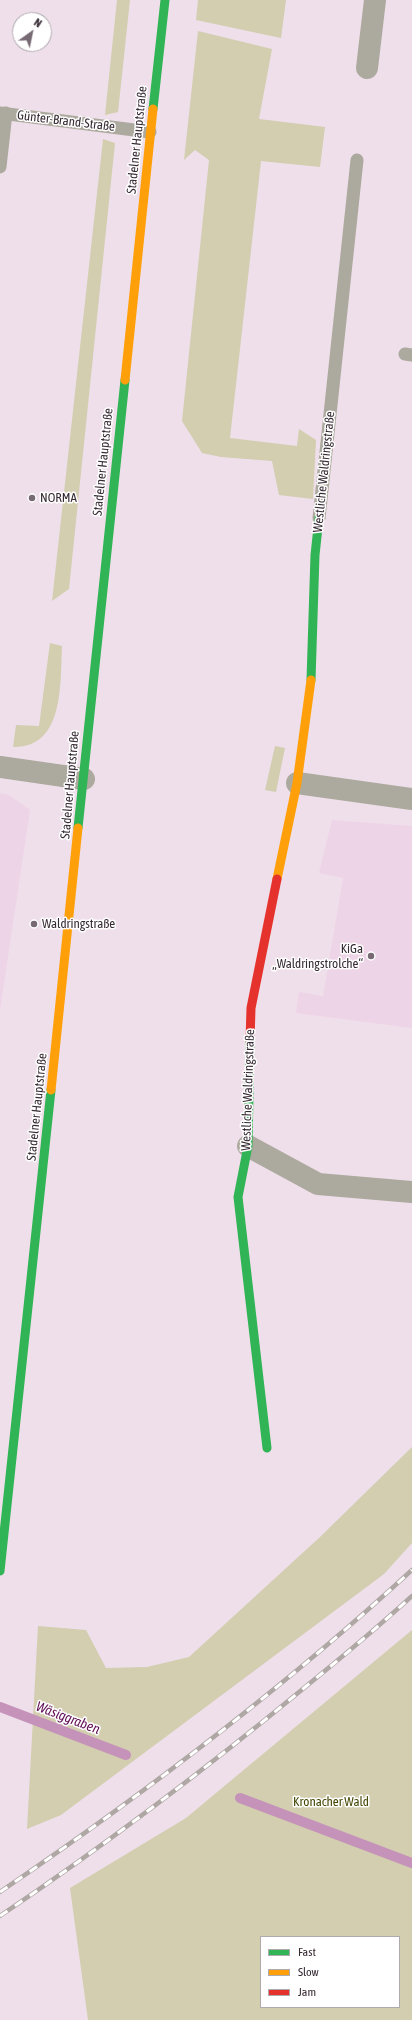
<!DOCTYPE html>
<meta charset="utf-8">
<style>
body{margin:0}
#map{position:relative;width:412px;height:2020px;overflow:hidden;background:#efdfea;font-family:"Asap Condensed",sans-serif}
canvas{display:block}
.legend{position:absolute;left:260px;top:1936px;width:140px;height:72px;box-sizing:border-box;background:#fff;border:1px solid #afaaad;margin:0;padding:5px 7px;list-style:none;font-size:12px;color:#362b33}
.legend li{display:flex;align-items:center;gap:8px;height:20px}
.legend b{width:20px;border:1px solid #afaaad}
.north{position:absolute;left:12px;top:12px;width:40px;height:40px;box-sizing:border-box;background:#fff;border:1px solid #afaaad;border-radius:50%;rotate:33deg;font-size:11px;font-weight:700;line-height:16px;text-align:center;color:#362b33}
.north::after{content:'';display:block;margin:auto;width:14px;height:18px;background:#776a73;clip-path:polygon(50% 0,100% 100%,50% 72%,0 100%)}
</style>
<div id="map">
<canvas width="412" height="2020"></canvas>
<ul class="legend">
<li><b style="height:5px;background:#30b455"></b>Fast</li>
<li><b style="height:5px;background:#ff9f0a"></b>Slow</li>
<li><b style="height:5px;background:#e5322d"></b>Jam</li>
</ul>
<div class="north">N</div>
</div>
<script>
const c = document.querySelector('canvas').getContext('2d');
c.lineJoin = 'round';
function paint(path, color) { c.fillStyle = color; c.fill(path, 'evenodd'); }
function trace(path, color, width, dash) { c.strokeStyle = color; c.lineWidth = width; c.lineCap = dash ? 'butt' : 'round'; c.setLineDash(dash || []); c.stroke(path); }
function write(font, color, halo, rows, align = 'center') {
  c.font = font + ' "Asap Condensed",sans-serif'; c.lineWidth = 3; c.setLineDash([]); c.textBaseline = 'middle'; c.strokeStyle = halo; c.fillStyle = color; for (const [text, x, y, turn = 0] of rows) {
    c.save(); c.translate(x, y); c.rotate((+turn || 0) * Math.PI / 180); c.textAlign = isNaN(turn) ? turn : align; if (halo) c.strokeText(text, 0, 0); c.fillText(text, 0, 0); c.restore();
  }
}
paint(new Path2D(`
 M0,793l9,2 21,15 -30,200z
 M332,820l80,6v202l-116,-15 3,-21 24,4 20,-118 -24,-5z`), '#eed4e7');
paint(new Path2D(`
 M117,0h13l-12,112 -13,3z
 M198,0h88l-5,38 -85,-18z
 M198,31l74,18 -13,70 66,8 -5,40 -59,-6 -31,277 67,8 2,-17 17,11 -3,59 -34,-4 -7,-34 -51,-4 -19,-4 -20,-32 27,-261 -14,-10 -11,10z
 M103,139l12,4 -46,446 -17,12z
 M50,643l12,3c-2,36 3,102 -49,101l3,-22 23,1z
 M275,746l10,2 -9,44 -11,-2z
 M412,1447v96l-28,31 -323,241 -34,14 11,-203 48,4 20,38 41,-1 42,-10 131,-120z
 M412,1630v390h-324l-18,-132 116,-70zM261,1937h138v70h-138z`), '#d2ceaf');
trace(new Path2D(`
 M0,1707l126,48
 M240,1798l172,65`), '#c592ba', 10);
trace(new Path2D(`
 M0,113l150,19
 M0,167l6,-54
 M405,354l7,1
 M319,518l38,-358`), '#aca99e', 13);
trace(new Path2D(`
 M367,68l8,-68
 M0,767l84,12
 M297,783l115,16
 M248,1146l70,38 94,8`), '#aca99e', 22);
trace(new Path2D(`
 M153,109l12,-109
 M311,680l4,-125 4,-37
 M78,828l47,-448
 M250,1041l-2,105 -10,51 29,251
 M0,1571l51,-481`), '#30b455', 9);
trace(new Path2D(`
 M125,380l28,-271
 M277,879l20,-96 14,-103
 M51,1090l27,-262`), '#ff9f0a', 9);
trace(new Path2D(`
 M250,1041l1,-33 26,-129`), '#e5322d', 9);
const rail = new Path2D(`
 M0,1892c144,-98 284,-204 412,-322
 M0,1916c105,-71 206,-147 304,-228 37,-30 73,-60 108,-92`);
trace(rail, '#aea7a4', 4.5);
trace(rail, '#fff', 3, [9]);
for (const [x, y, r, color] of [
 [32,498,4,"#776a73"],
 [34,924,4,"#776a73"],
 [371,956,4,"#776a73"]
]) { const dot = new Path2D(); dot.arc(x, y, r, 0, 2 * Math.PI); c.fillStyle = color; c.fill(dot); trace(dot, '#fff', 1.5); }
write('13px', '#362b33', '#fff', [
 ["Günter-Brand-Straße",66,121,7],
 ["Stadelner Hauptstraße",137,140,-84],
 ["Stadelner Hauptstraße",103,462,-84],
 ["Westliche Waldringstraße",324,472,-84],
 ["Stadelner Hauptstraße",70,785,-85],
 ["Westliche Waldringstraße",248,1090,-88],
 ["Stadelner Hauptstraße",37,1107,-84]
]);
write('13px', '#362b33', '#fff', [
 ["NORMA",40,498],
 ["Waldringstraße",42,924],
 ["KiGa",363,949,"right"],
 ["„Waldringstrolche“",363,964,"right"]
], 'left');
write('13px', '#444703', '#fff', [
 ["Kronacher Wald",331,1802]
]);
write('italic 14px', '#621158', '#fff', [
 ["Wäsiggraben",68,1718,21]
]);
</script>
